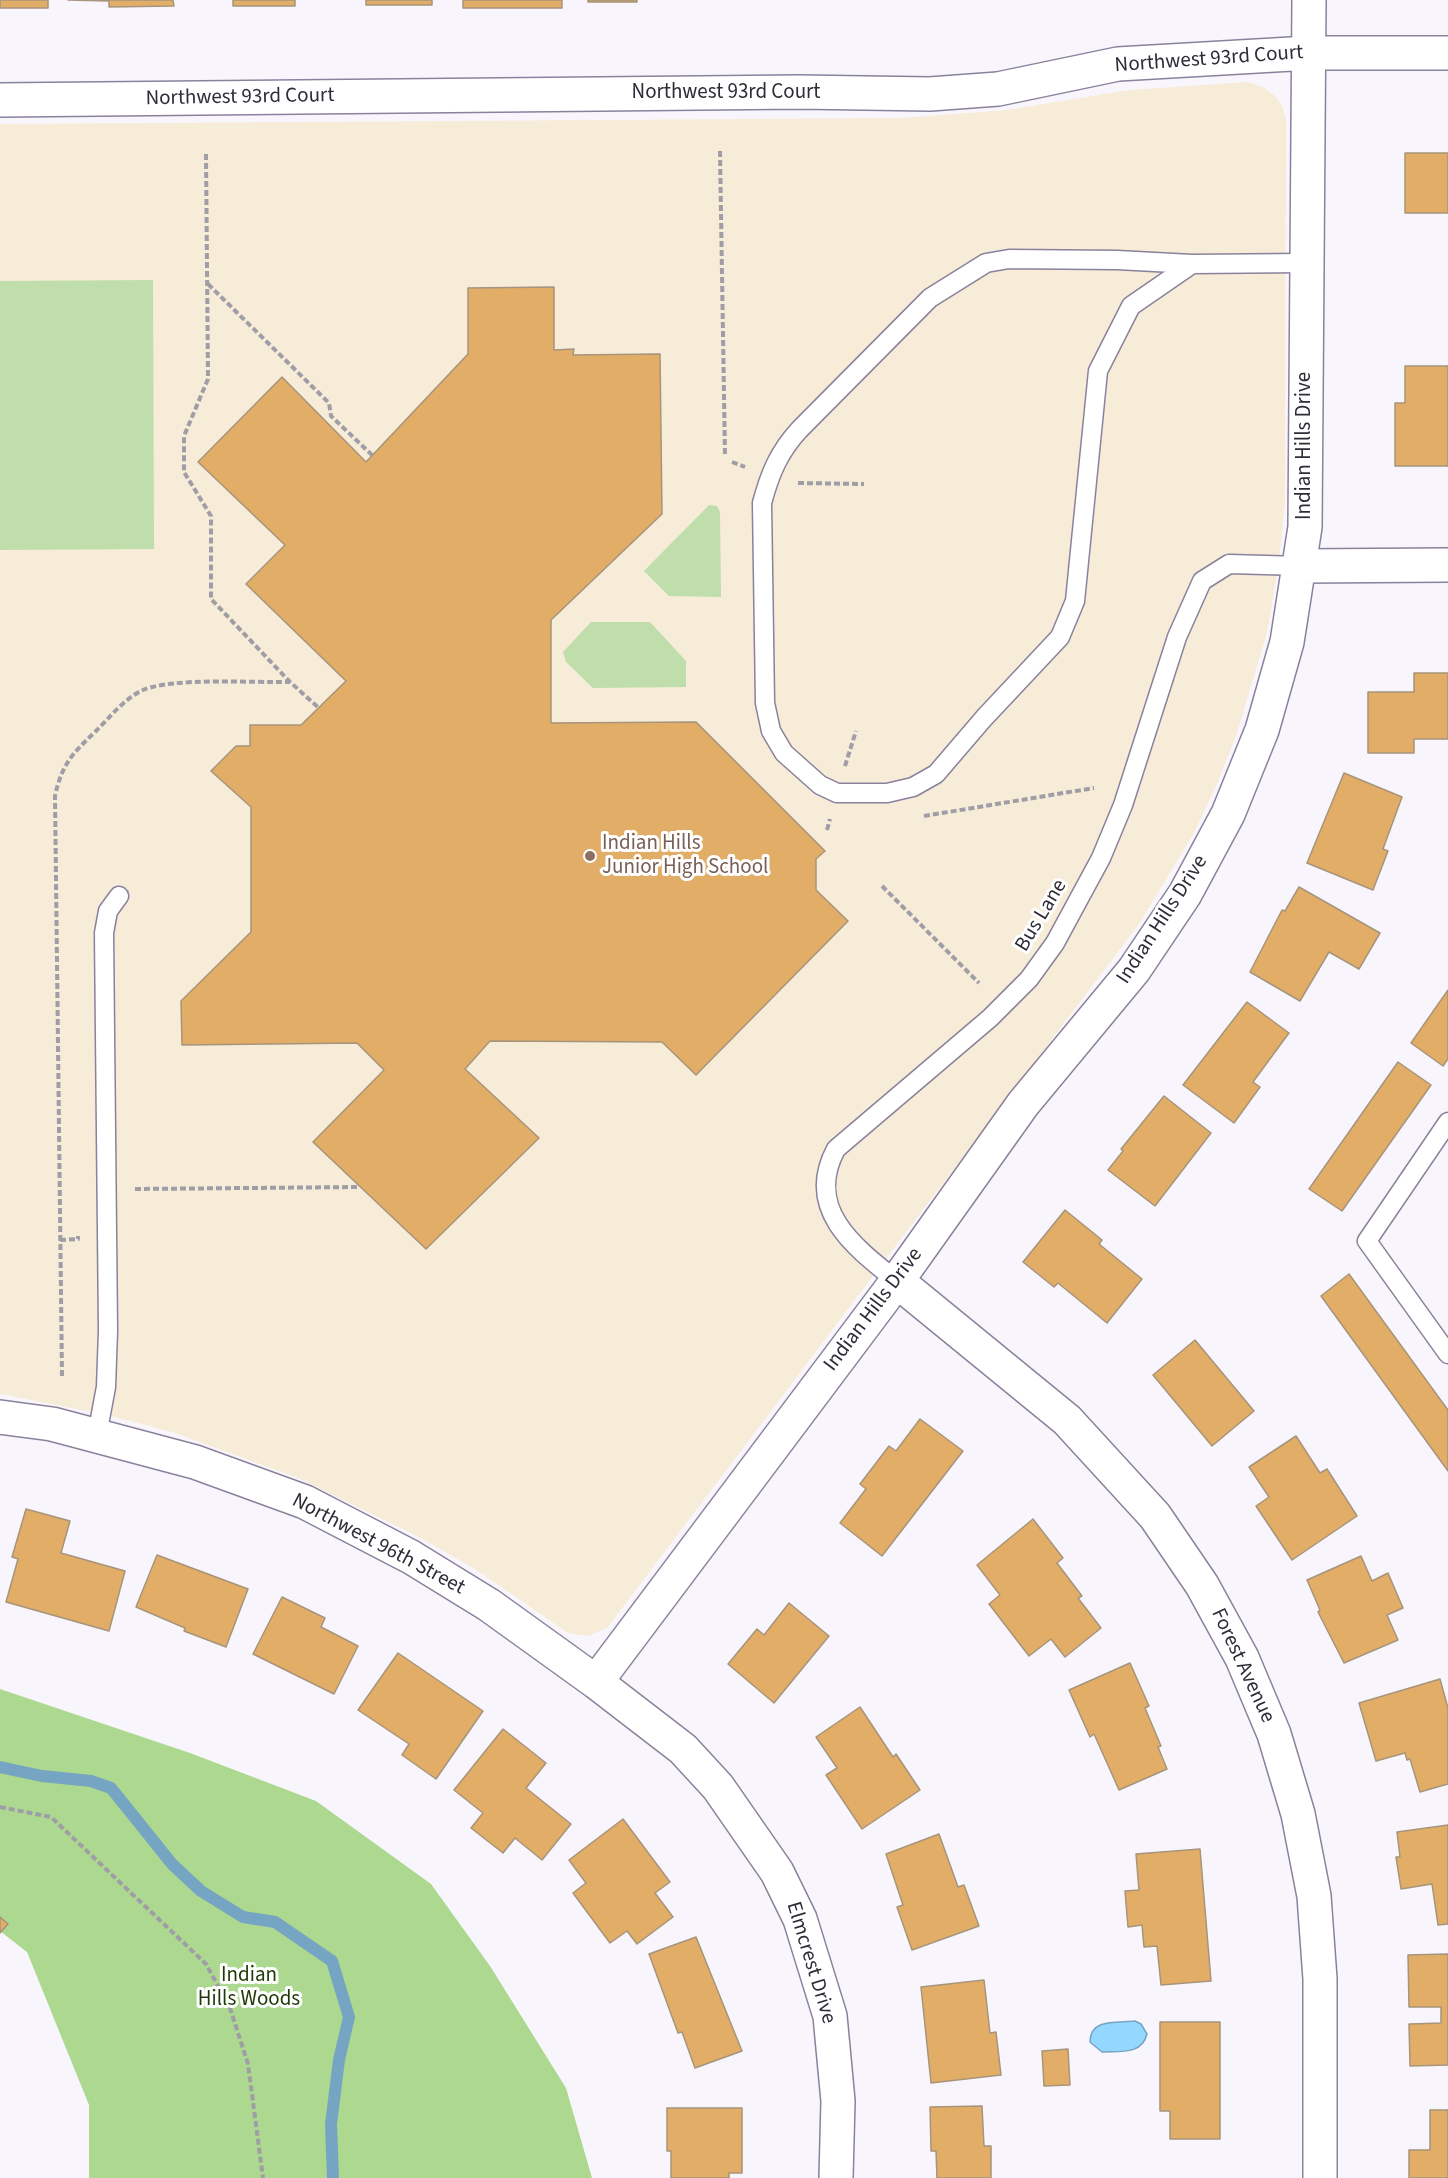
<!DOCTYPE html>
<style>
body{margin:0}
canvas{display:block;background:#f8f6fc}
</style>
<canvas width="1448" height="2178"></canvas>
<script>
const c = document.querySelector('canvas').getContext('2d');
c.lineJoin = 'round';
function paint(path, color) { c.fillStyle = color; c.fill(path, 'evenodd'); }
function trace(path, color, width, dash) { c.strokeStyle = color; c.lineWidth = width; c.lineCap = dash ? 'butt' : 'round'; c.setLineDash(dash || []); c.stroke(path); }
function write(font, color, halo, rows, align = 'center') {
  c.font = font + ' "Source Sans 3",sans-serif'; c.lineWidth = 6; c.setLineDash([]); c.textBaseline = 'middle'; c.strokeStyle = halo; c.fillStyle = color; for (const [text, x, y, turn = 0] of rows) {
    c.save(); c.translate(x, y); c.rotate((+turn || 0) * Math.PI / 180); c.textAlign = isNaN(turn) ? turn : align; if (halo) c.strokeText(text, 0, 0); c.fillText(text, 0, 0); c.restore();
  }
}
paint(new Path2D(`
 M1248,82l15,5 12,9 7,10 4,13 -1,384 -6,58 -12,72 -31,103 -20,50 -22,47 -55,91 -532,704 -19,8 -20,-3 -93,-64 -58,-33 -119,-58 -126,-46 -65,-17 -107,-21v-1270l901,-6 106,-8 122,-20z`), '#f7ecd7');
paint(new Path2D(`
 M153,280l1,269 -154,1v-269z
 M709,505l8,1 3,6 1,85 -52,-1 -25,-25z
 M591,622h59l36,39v26l-93,1 -27,-26 -3,-10z`), '#bfdeab');
paint(new Path2D(`
 M0,1689l190,64 126,48 115,83 59,82 76,122 26,90h-503v-73l-62,-153 -27,-21z`), '#acd88f');
const water = new Path2D(`
 M1135,2021l6,3 6,10c-5,21 -27,17 -45,18l-12,-10c0,-24 27,-19 45,-21z`);
paint(water, '#95d8ff');
trace(water, '#76a4c3', 1.5);
trace(new Path2D(`
 M0,1767l42,9 49,5 20,7 61,76 29,27 42,26 32,5 57,39 17,56 -10,43 -8,64 2,54`), '#76a4c3', 12);
const building = new Path2D(`
 M0,0h48v8h-48z
 M173,0l1,6 -65,1v-6l-41,-1z
 M233,0h62v6h-62z
 M366,0h66v5h-66z
 M463,0h99v8h-99z
 M588,0h49v2h-49z
 M1405,153h43v60h-43z
 M554,287v63l20,-1 -1,6 87,-1 2,160 -111,106v103l145,-1 129,129 -9,8v31l32,31 -152,154 -34,-33 -172,-1 -25,28 74,69 -113,111 -113,-107 71,-72 -27,-27 -175,2 -1,-44 70,-69v-125l-40,-36 25,-25h14v-21h51l45,-44 -100,-97 39,-39 -87,-83 84,-85 84,85 102,-108v-66z
 M1405,366h43v100h-53v-63h10z
 M1414,673h34v66h-34v14h-46v-61h46z
 M1344,773l58,24 -19,52 5,2 -15,39 -66,-27z
 M1299,887l81,46 -21,36 -30,-17 -29,49 -50,-29 32,-62 3,1z
 M1448,990v69l-5,7 -32,-23z
 M1247,1002l42,31 -36,49 7,5 -26,36 -51,-38z
 M1398,1062l33,23 -89,126 -33,-22z
 M1164,1096l47,37 -56,73 -47,-36 15,-19 -2,-2z
 M1065,1210l37,30 -3,4 43,35 -35,44 -49,-40 -4,4 -31,-25z
 M1349,1274l99,136v61l-127,-175z
 M1195,1340l59,71 -42,35 -59,-71z
 M920,1419l43,32 -81,105 -42,-33 26,-34 -6,-5 29,-38 7,5z
 M1296,1436l24,37 7,-4 30,47 -65,44 -36,-54 13,-9 -20,-30z
 M26,1509l44,12 -9,32 64,18 -16,60 -103,-29 12,-43 -6,-2z
 M1033,1519l30,39 -6,5 25,33 -4,2 23,30 -36,29 -14,-18 -22,17 -40,-52 11,-9 -23,-30z
 M157,1555l91,34 -22,58 -42,-16 1,-3 -49,-21z
 M1361,1556l11,25 16,-8 15,35 -16,7 11,25 -54,23 -26,-51 2,-2 -13,-30z
 M282,1597l43,21 -4,9 37,19 -24,48 -81,-40z
 M789,1603l40,33 -55,67 -46,-39 29,-35 7,6z
 M398,1653l85,58 -47,68 -34,-24 7,-11 -51,-34z
 M1130,1663l19,43 -4,2 16,38 -3,1 9,22 -48,21 -25,-56 -4,3 -21,-47z
 M1440,1679l8,29v76l-28,8 -10,-33 -3,1 -2,-7 -29,8 -17,-58z
 M860,1707l33,50 3,-3 24,36 -58,39 -36,-54 11,-7 -21,-31z
 M503,1729l43,34 -20,25 45,36 -29,36 -27,-22 -12,15 -32,-25 12,-15 -29,-23z
 M623,1819l47,63 -15,11 18,24 -36,27 -10,-13 -17,12 -37,-50 13,-10 -17,-23z
 M1448,1825v99l-10,1 -6,-41 -31,5 -5,-32h4l-3,-25z
 M939,1834l19,53 6,-2 15,41 -67,24 -15,-43 6,-2 -17,-51z
 M1200,1849l11,132 -50,4 -4,-39 -13,1 -2,-22 -14,2 -3,-36 14,-1 -3,-36z
 M0,1917l8,7 -8,9z
 M696,1937l46,114 -47,17 -13,-36 -4,1 -29,-79z
 M1448,1954v111l-38,1 -1,-42 32,-1v-16h-32l-1,-52z
 M984,1980l6,53 6,-1 5,43 -70,8 -10,-96z
 M1160,2022h60v117h-50v-28h-10z
 M1068,2049l2,36 -26,1 -2,-35z
 M982,2106l2,40h7v32h-54l-1,-27h-5l-1,-44z
 M667,2108h75v65h-13v5h-58v-27h-4z
 M1430,2110h18v68h-39v-28h21z`);
paint(building, '#e2ad66');
trace(building, '#a7947c', 1.5);
const service = new Path2D(`
 M1192,264l-61,42 -33,65 -23,230 -15,36 -76,81 -48,56 -23,13 -26,6h-50l-17,-8 -36,-32 -13,-22 -6,-28 -3,-200c8,-30 17,-51 37,-73l131,-132 56,-35 23,-4 108,1 75,4 114,-1
 M1448,1122l-81,119 81,113
 M897,1281c-43,-34 -93,-72 -61,-132l154,-131 39,-39 26,-36 46,-85 22,-53 54,-168 25,-56 27,-17 72,2
 M97,1435l9,-48 2,-56 -4,-398 4,-22 11,-15`);
const minor = new Path2D(`
 M0,100l799,-8 131,2 68,-5 120,-25 191,-11h139
 M1301,566l147,-1
 M897,1281l170,139 88,96 47,69 40,73 32,76 24,80 16,82 6,83v199
 M0,1417l52,7 143,38 110,40 106,55 78,48 107,77 87,67 35,38 59,85 23,47 30,97 8,85 -2,77
 M596,1682l301,-401 126,-177 111,-134 51,-76 43,-80 34,-84 25,-88 18,-115 4,-527`);
trace(service, '#8a819c', 21);
trace(minor, '#8a819c', 36);
trace(new Path2D(`
 M720,151l5,306
 M206,154l2,225 -24,57v36l27,44v83l79,83 29,26
 M208,284l121,119 2,13 42,40
 M732,462l13,5
 M798,483l66,1
 M845,766l11,-35
 M924,816l170,-28
 M827,830l3,-11
 M882,886l97,97
 M135,1189l225,-2
 M60,1240l18,-1v-3
 M62,1376l-7,-580c7,-32 17,-42 40,-64 14,-14 30,-34 48,-42 31,-13 111,-7 147,-8
 M0,1807l51,10 155,147 24,44 18,56 15,114`), '#9f9da5', 4, [6, 3]);
trace(service, '#fff', 18);
trace(minor, '#fff', 33);
for (const [x, y, r, color] of [
 [590,856,6,"#8d6e63"]
]) { const dot = new Path2D(); dot.arc(x, y, r, 0, 2 * Math.PI); c.fillStyle = color; c.fill(dot); trace(dot, '#fff', 2); }
write('21px', '#2f2c37', '#fff', [
 ["Northwest 93rd Court",1209,60,-4],
 ["Northwest 93rd Court",726,93],
 ["Northwest 93rd Court",240,98,-1],
 ["Indian Hills Drive",1305,446,-90],
 ["Bus Lane",1042,916,-59],
 ["Indian Hills Drive",1163,920,-57],
 ["Indian Hills Drive",874,1310,-53],
 ["Northwest 96th Street",378,1545,28],
 ["Forest Avenue",1242,1666,65],
 ["Elmcrest Drive",810,1963,73]
]);
write('21px', '#785e54', '#fff', [
 ["Indian Hills",602,844],
 ["Junior High School",602,868]
], 'left');
write('21px', '#1e3905', '#fff', [
 ["Indian",249,1976],
 ["Hills Woods",249,2000]
]);
</script>
